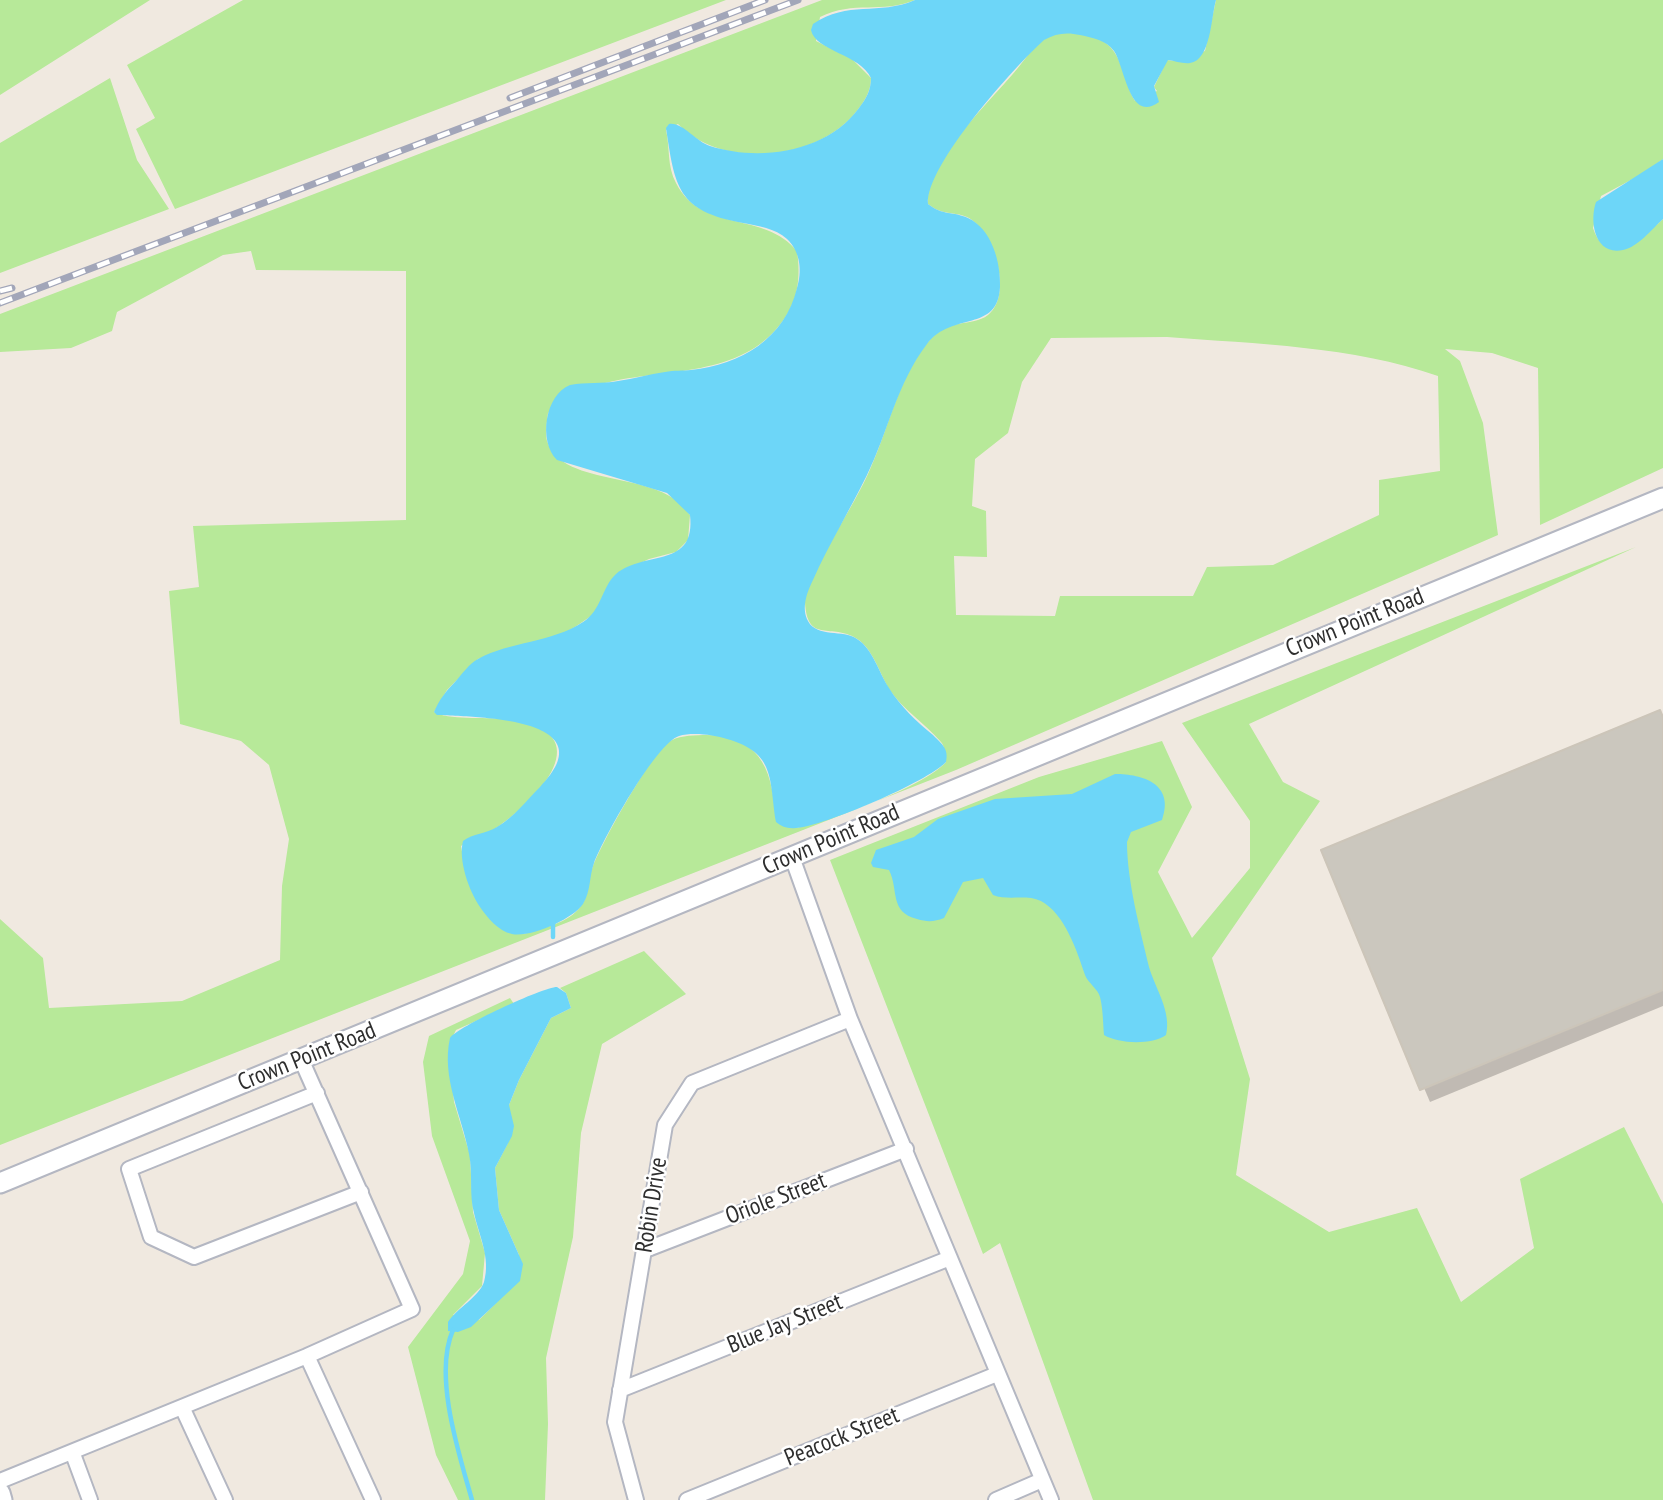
<!DOCTYPE html>
<style>
body{margin:0}
canvas{display:block;background:#f0e9e0}
</style>
<canvas width="1663" height="1500"></canvas>
<script>
const c = document.querySelector('canvas').getContext('2d');
c.lineJoin = 'round';
function paint(path, color) { c.fillStyle = color; c.fill(path, 'evenodd'); }
function trace(path, color, width, dash) { c.strokeStyle = color; c.lineWidth = width; c.lineCap = dash ? 'butt' : 'round'; c.setLineDash(dash || []); c.stroke(path); }
function write(font, color, halo, rows, align = 'center') {
  c.font = font + ' "PT Sans Narrow",sans-serif'; c.lineWidth = 5; c.setLineDash([]); c.textBaseline = 'middle'; c.strokeStyle = halo; c.fillStyle = color; for (const [text, x, y, turn = 0] of rows) {
    c.save(); c.translate(x, y); c.rotate((+turn || 0) * Math.PI / 180); c.textAlign = isNaN(turn) ? turn : align; if (halo) c.strokeText(text, 0, 0); c.fillText(text, 0, 0); c.restore();
  }
}
paint(new Path2D(`
 M0,0h150l-150,95z
 M243,0h483l-551,209 -39,-80 19,-11 -28,-53z
 M822,0h93c-33,14 -61,0 -95,17l-4,24 36,18 19,19c0,14 -7,24 -15,34 -39,49 -134,58 -178,12l-12,6c4,17 1,37 10,53 25,50 89,28 121,68 4,27 1,50 -15,71 -41,56 -117,46 -177,61 -19,5 -40,21 -57,30 -1,9 -3,20 -1,28 16,49 115,27 143,74l-2,25 -12,12 -27,7 -32,15 -23,40 -19,13 -13,7 -84,25 -31,31 -13,22c13,8 52,5 69,7 97,9 43,74 -4,107 -12,9 -25,10 -38,20 11,60 13,56 63,88 20,-7 44,-10 57,-28 9,-12 6,-26 12,-40 10,-25 55,-107 74,-123 11,-8 23,-7 36,-8 53,-1 69,30 72,78l22,15c36,-9 125,-40 149,-66 -1,-6 -1,-16 -5,-20 -16,-19 -38,-32 -52,-53 -10,-17 -17,-43 -35,-52 -24,-13 -47,6 -49,-35 0,-17 16,-43 25,-58 12,-23 27,-46 38,-70 20,-43 29,-93 59,-131 22,-27 44,-15 61,-28 26,-20 6,-85 -21,-98 -14,-6 -24,-1 -39,-13 -3,-40 59,-100 84,-129 12,-13 24,-35 42,-41 14,-4 42,1 53,10 16,13 17,39 28,57l22,-10 -3,-4 13,-27 8,1 30,-10 11,-51h447v159l-19,14 -43,23 -8,32c15,44 50,9 70,-9v249l-123,57 -2,-157 -46,-15 -47,-4 15,12 23,62 15,112 -542,235 -956,375v-226l43,39 6,50 133,-7 98,-41 2,-74 7,-47 -20,-74 -28,-24 -61,-17 -11,-133 30,-4 -6,-61 213,-6v-249l-150,-1 -5,-19 -28,4 -106,57 -5,19 -41,17 -71,4v-38zM1167,337c90,7 185,9 271,39l2,95 -61,9v35l-106,50 -66,2 -14,29h-133l-5,20 -99,-1 -2,-59 33,1 -1,-46 -14,-5 3,-47 33,-26 14,-51 29,-44z
 M110,78l27,82 32,49 -169,64v-130z
 M1636,547l-387,177 34,58 37,19 -108,157 38,121 -14,96 93,57 88,-24 44,94 73,-54 -14,-69 104,-52 39,77v296h-570l-93,-257 -17,11 -153,-394 209,-83 123,-36 30,66 -34,65 34,66 58,-70v-47l-68,-98z
 M644,951l42,43 -84,50 -21,89 -8,104 -27,121 2,66 -3,76h-87l-22,-45 -28,-108 55,-73 7,-33 -38,-105 -9,-74 6,-26 81,-38 4,6 -58,26 -7,14 5,58 16,53 3,57 12,41 -3,33 -29,29 26,5 18,-18 22,-47 -20,-45 -4,-42 13,-25 1,-38 10,-25 32,-62 20,-10 -5,-15 -6,-5z`), '#b7e999');
paint(new Path2D(`
 M915,0h301c-5,17 -5,60 -26,63 -7,1 -15,-2 -22,-3l-14,26 5,16c-30,22 -34,-35 -45,-51 -8,-11 -21,-13 -34,-16 -13,-3 -24,-2 -36,5 -29,26 -119,126 -116,164 15,12 25,7 40,14 24,11 33,45 32,69 -2,46 -48,24 -73,57 -30,39 -39,88 -60,131 -17,35 -38,69 -54,105 -6,12 -12,28 -5,41 9,17 35,8 49,18 16,10 22,34 32,49 11,18 28,34 44,47 9,9 16,14 13,27 -19,20 -122,64 -150,66 -8,1 -14,-1 -20,-6 -7,-43 0,-69 -49,-83 -13,-4 -34,-7 -48,-3 -23,7 -76,103 -85,127 -5,14 -3,28 -11,41 -10,15 -53,34 -71,30 -14,-3 -25,-17 -32,-27 -11,-16 -22,-47 -17,-66 10,-8 23,-7 34,-14 17,-10 29,-26 43,-40 69,-70 -65,-70 -103,-72l-3,-3c5,-12 12,-21 21,-30 7,-8 14,-18 23,-23 33,-18 73,-16 105,-37 19,-12 18,-34 33,-48 29,-24 80,-5 74,-59l-23,-22 -110,-33c-19,-19 -12,-65 13,-75 16,-3 32,-1 48,-4 16,-2 31,-7 47,-9 9,-2 18,-1 26,-2 50,-5 94,-32 106,-82 5,-16 4,-36 -10,-49 -12,-11 -29,-13 -44,-16 -66,-12 -68,-36 -77,-95l3,-4c14,-2 27,18 41,22 50,16 117,6 149,-38 7,-9 12,-18 12,-30 -11,-24 -56,-27 -60,-48l2,-6c35,-24 65,-8 102,-24z
 M1663,159v60c-11,10 -25,28 -40,31 -28,6 -34,-28 -27,-48z
 M1115,774c28,0 60,10 47,46l-31,12 -4,10c0,39 13,87 22,125 6,21 23,45 17,68 -14,10 -47,9 -62,0 -1,-12 -1,-26 -4,-38 -2,-8 -12,-14 -15,-22 -8,-24 -20,-61 -44,-74 -15,-7 -33,0 -48,-6l-10,-17 -20,4 -19,36c-10,4 -17,4 -27,1 -28,-7 -18,-29 -28,-49l-16,-3 -2,-4 5,-13 38,-13 24,-18 57,-20 77,-5z
 M557,987l9,6 5,15 -20,10 -32,62 -10,25 5,21 -2,10 -17,32 4,42 24,54 -3,17 -49,46 -13,5 -10,-1v-9c9,-14 31,-25 36,-40 7,-24 -5,-46 -10,-69 -5,-18 -1,-40 -5,-59 -7,-38 -28,-76 -19,-116 7,-11 93,-51 107,-51z`), '#6dd6f8');
paint(new Path2D(`
 M1663,718v288l-233,96 -107,-251z`), '#0003');
trace(new Path2D(`
 M553,937v-17
 M453,1330c-20,45 6,124 19,170`), '#6dd6f8', 4.5);
const building = new Path2D(`
 M1660,710l3,7v273l-243,100 -99,-240z`);
paint(building, '#cbc7be');
trace(building, '#ccc5b9', 2);
const street = new Path2D(`
 M792,857l58,162 201,481
 M317,1093l-188,76 22,68 43,20 167,-65
 M645,1250l261,-101
 M307,1356l66,144
 M620,1390l330,-132
 M182,1407l43,93
 M73,1454l17,46
 M0,1481l307,-125 105,-47 -111,-250
 M636,1500l-21,-78 50,-297 27,-42 158,-64
 M687,1500l310,-126
 M996,1500l46,-20`);
const secondary = new Path2D(`
 M0,1183l1663,-685
 M0,1493l2,7`);
trace(street, '#b4b7c2', 18);
trace(secondary, '#b4b7c2', 23);
trace(street, '#fff', 14);
trace(secondary, '#fff', 19);
const rail = new Path2D(`
 M510,98l255,-98
 M0,291l12,-3
 M0,303l798,-303`);
trace(rail, '#a2a6b9', 7);
trace(rail, '#fff', 4.5, [13]);
write('24px', '#2e2e2e', '#fff', [
 ["Crown Point Road",1355,623,-22],
 ["Crown Point Road",831,840,-23],
 ["Crown Point Road",307,1057,-22],
 ["Oriole Street",776,1199,-21],
 ["Robin Drive",652,1205,-81],
 ["Blue Jay Street",785,1324,-22],
 ["Peacock Street",842,1437,-22]
]);
</script>
